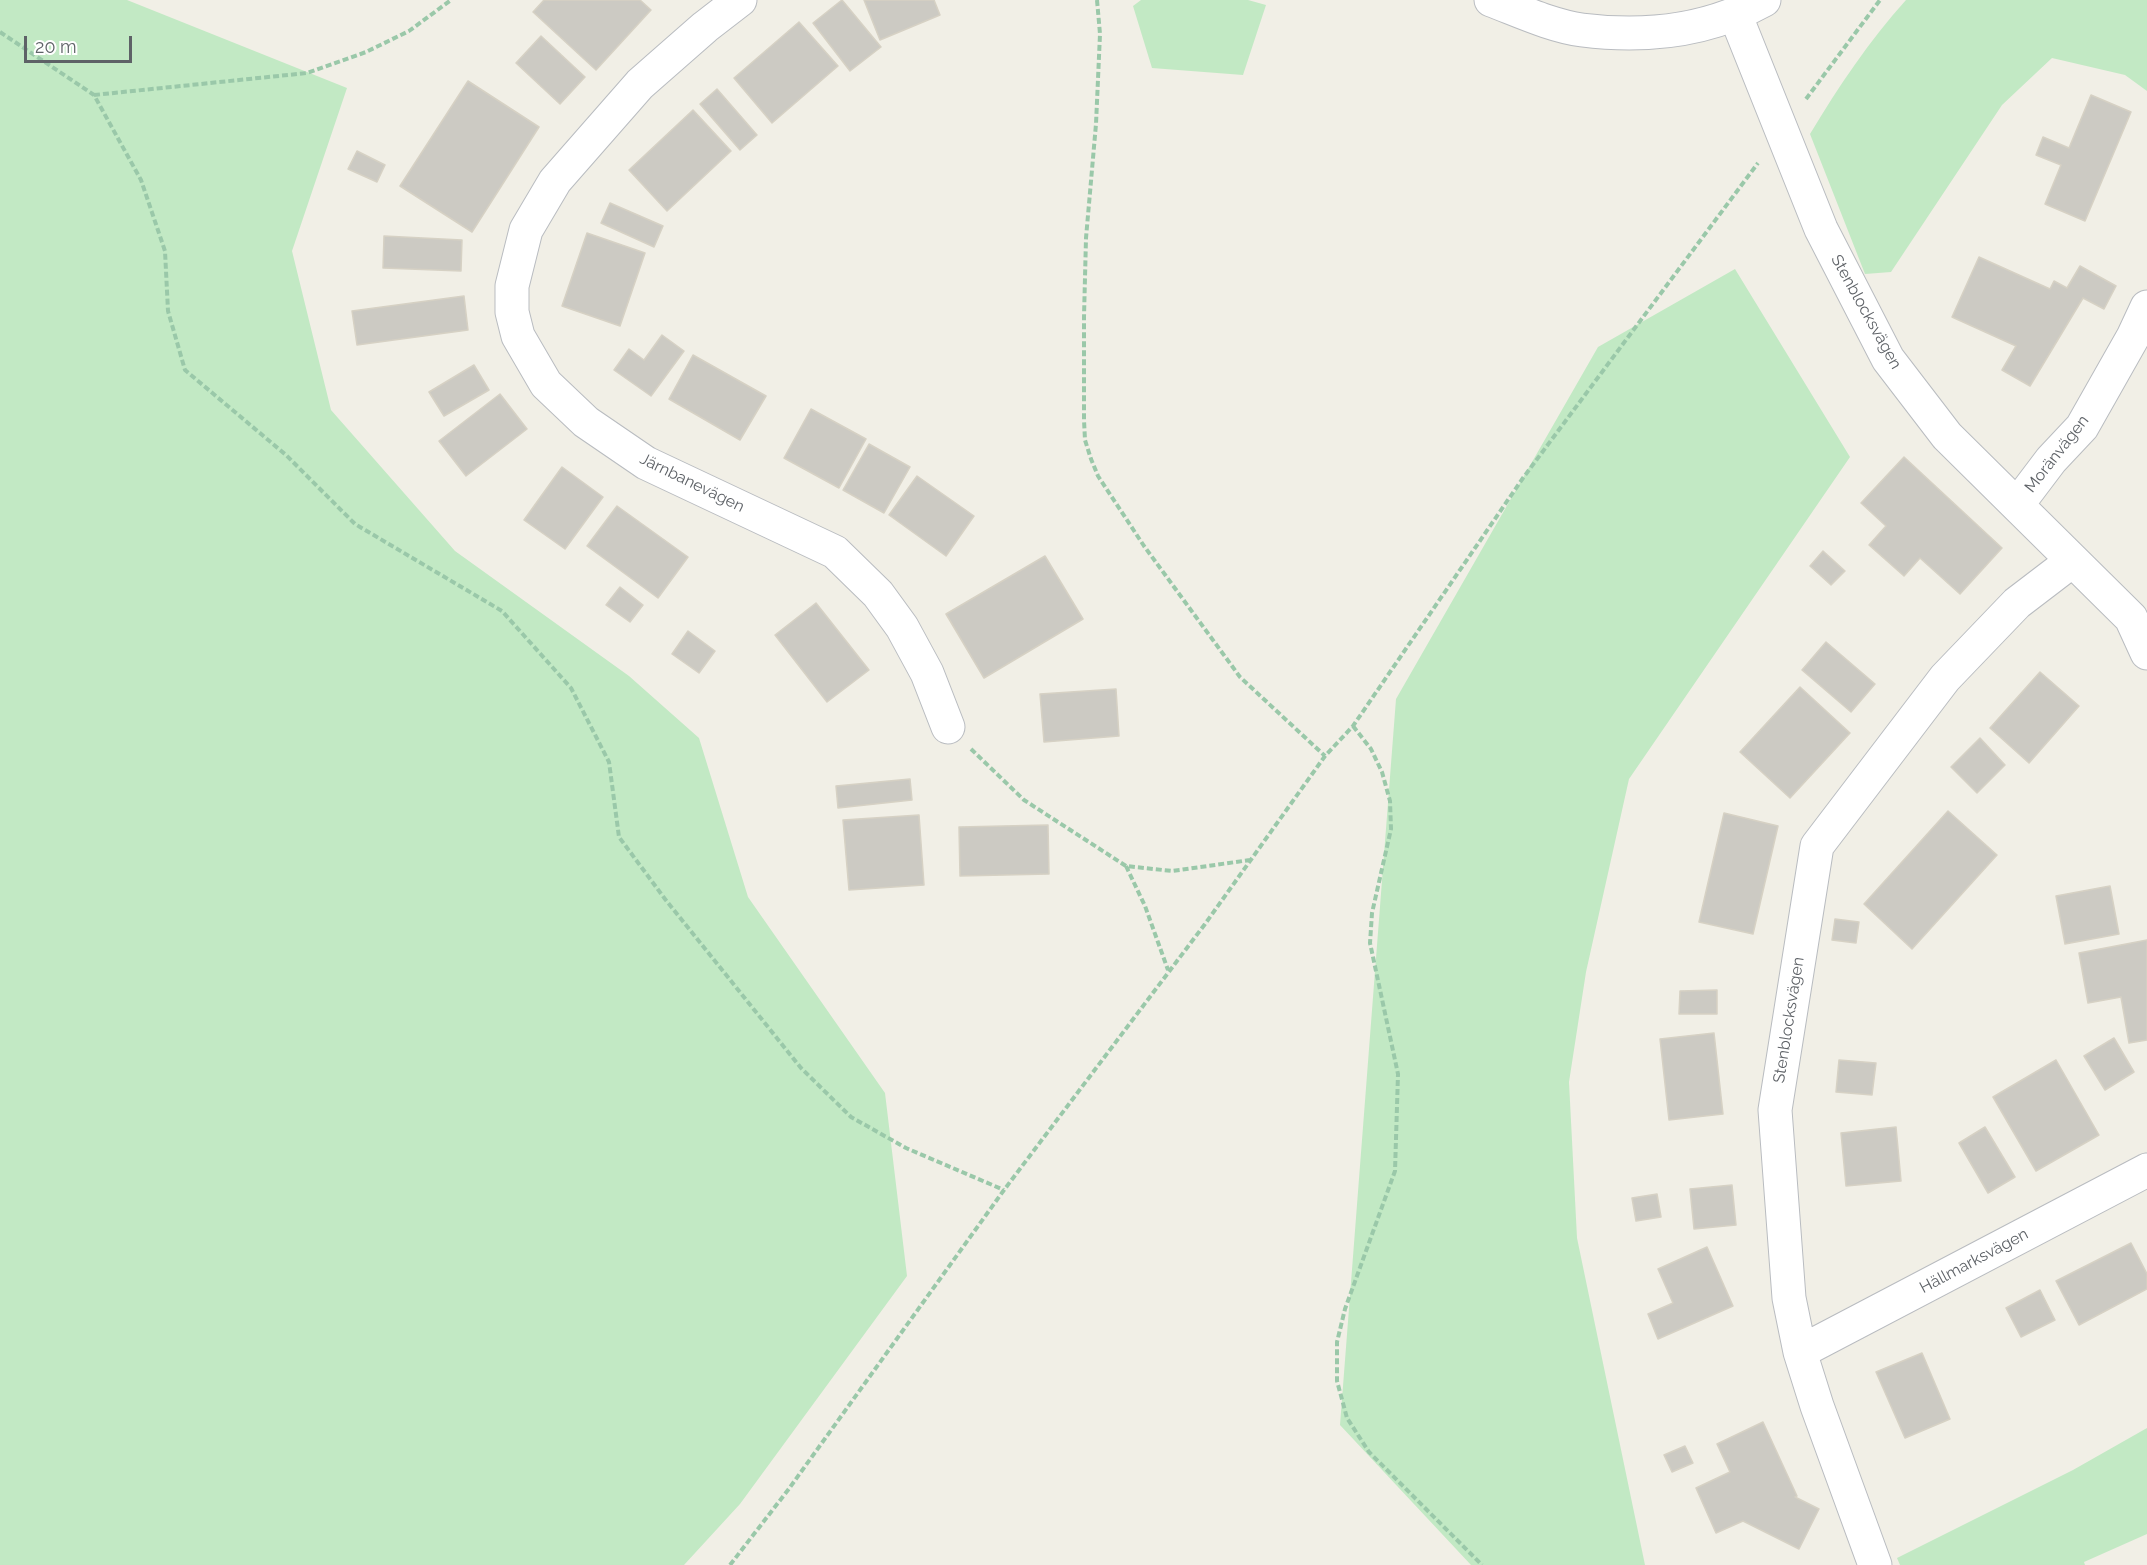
<!DOCTYPE html>
<meta charset="utf-8">
<style>
body{margin:0}
#map{position:relative;width:2147px;height:1565px;overflow:hidden;background:#f1efe6;font-family:Raleway,sans-serif}
canvas{display:block}
.scale{position:absolute;left:24px;top:36px;width:108px;height:27px;box-sizing:border-box;border:3px solid #5e6267;border-top:0;padding-left:8px;font-size:18px;line-height:21px;white-space:nowrap;color:#5e6267;-webkit-text-stroke:4px #fff;paint-order:stroke}
</style>
<div id="map">
<canvas width="2147" height="1565"></canvas>
<div class="scale">20 m</div>
</div>
<script>
const c = document.querySelector('canvas').getContext('2d');
c.lineJoin = 'round';
function paint(path, color) { c.fillStyle = color; c.fill(path, 'evenodd'); }
function trace(path, color, width, dash) { c.strokeStyle = color; c.lineWidth = width; c.lineCap = dash ? 'butt' : 'round'; c.setLineDash(dash || []); c.stroke(path); }
function write(font, color, halo, rows, align = 'center') {
  c.font = font + ' Raleway,sans-serif'; c.lineWidth = 6; c.setLineDash([]); c.textBaseline = 'middle'; c.strokeStyle = halo; c.fillStyle = color; for (const [text, x, y, turn = 0] of rows) {
    c.save(); c.translate(x, y); c.rotate((+turn || 0) * Math.PI / 180); c.textAlign = isNaN(turn) ? turn : align; if (halo) c.strokeText(text, 0, 0); c.fillText(text, 0, 0); c.restore();
  }
}
paint(new Path2D(`
 M0,0h127l220,88 -55,163 39,159 124,141 174,125 70,62 49,159 137,196 22,183 -167,228 -56,61h-684z
 M1141,0h107l18,5 -23,70 -91,-7 -19,-62z
 M1906,0h241v91l-22,-16 -73,-17 -50,47 -111,167 -26,2 -55,-140c29,-48 59,-93 96,-134z
 M1735,269l115,188 -221,322 -43,193 -17,110 8,156 68,327h-174l-131,-140 56,-726 202,-352z
 M2147,1428v106l-63,28 1,3h-185l-3,-7 176,-88z`), '#c2e9c4');
const building = new Path2D(`
 M544,0h96l11,10 -55,60 -63,-58z
 M842,0l39,47 -31,24 -37,-48z
 M864,0h70l6,15 -60,25z
 M799,22l39,44 -66,57 -38,-45z
 M541,36l44,41 -25,27 -44,-41z
 M468,81l71,46 -67,105 -72,-46z
 M717,89l40,46 -17,15 -40,-46z
 M2091,95l40,17 -46,109 -40,-17 16,-39 -25,-10 7,-18 26,11z
 M693,110l38,41 -64,60 -38,-41z
 M357,151l28,14 -8,17 -29,-13z
 M610,203l53,23 -9,21 -53,-24z
 M587,233l58,20 -25,73 -58,-20z
 M384,236l78,4 -1,31 -78,-3z
 M1979,257l71,32 4,-8 13,7 13,-22 36,20 -12,23 -21,-11 -53,88 -28,-16 14,-24 -64,-29z
 M464,296l4,34 -111,15 -5,-34z
 M662,335l22,16 -33,45 -37,-26 15,-21 15,11z
 M693,355l73,41 -26,44 -71,-41z
 M474,365l15,25 -45,26 -15,-24z
 M500,394l27,35 -61,47 -27,-35z
 M811,409l55,30 -27,49 -55,-30z
 M869,444l41,23 -26,46 -41,-23z
 M1904,457l98,91 -42,46 -40,-36 -16,18 -35,-31 17,-19 -25,-23z
 M562,467l41,30 -38,52 -41,-29z
 M917,476l57,40 -28,40 -57,-41z
 M617,506l71,51 -30,41 -71,-52z
 M1823,551l22,20 -14,14 -21,-19z
 M1045,556l38,63 -99,59 -38,-64z
 M620,587l23,18 -13,17 -24,-17z
 M816,603l53,67 -42,32 -52,-67z
 M688,631l27,20 -16,22 -27,-19z
 M1826,642l49,42 -24,28 -49,-42z
 M2040,672l39,34 -50,57 -39,-35z
 M1800,687l50,46 -60,65 -50,-46z
 M1116,689l3,47 -75,6 -4,-48z
 M1980,738l25,27 -28,28 -26,-26z
 M910,779l2,21 -74,8 -2,-22z
 M1948,811l49,44 -85,94 -48,-45z
 M1724,813l54,13 -25,108 -54,-12z
 M919,815l5,70 -75,5 -6,-70z
 M1048,825l1,49 -89,2 -1,-49z
 M2110,886l9,48 -54,10 -9,-48z
 M1835,919l24,3 -3,21 -24,-3z
 M2147,940v100l-18,3 -8,-46 -33,6 -9,-50z
 M1717,990v24h-38l1,-23z
 M1714,1033l9,81 -54,6 -9,-81z
 M2114,1038l20,34 -29,18 -21,-34z
 M1839,1060l37,3 -4,32 -36,-3z
 M2056,1060l43,75 -63,36 -43,-74z
 M1896,1127l5,54 -55,5 -5,-53z
 M1985,1127l30,50 -27,16 -29,-50z
 M1732,1185l4,40 -42,4 -4,-40z
 M1657,1194l4,23 -25,4 -4,-23z
 M2131,1243l16,31v15l-68,36 -23,-44z
 M1707,1247l26,59 -75,33 -10,-25 25,-11 -15,-34z
 M2040,1290l15,30 -34,17 -15,-29z
 M1922,1353l28,66 -45,19 -29,-66z
 M1763,1422l34,74 -2,1 24,12 -20,40 -56,-28 -27,12 -20,-45 34,-16 -13,-28z
 M1685,1446l8,17 -21,9 -8,-17z`);
paint(building, '#cccac3');
trace(building, '#d6d1c4', 1.5);
const minor = new Path2D(`
 M740,0l-35,27 -65,57 -85,97 -29,49 -14,56v26l6,24 28,48 40,38 60,41 189,89 43,42 24,33 25,46 21,54
 M1491,0c29,11 61,26 91,30 63,8 126,1 182,-30
 M1735,14l86,215 67,130 59,77 184,182 16,35
 M2017,505l34,-45 31,-33 51,-90 14,-30
 M1800,1352l347,-182
 M1875,1565l-58,-159 -17,-54 -11,-54 -14,-188 42,-264 128,-168 72,-75 55,-42`);
trace(minor, '#b9bcc0', 35);
trace(new Path2D(`
 M1097,0l3,34 -4,90 -10,114 -2,79v103l1,20 6,19 7,17 46,70 96,131 85,79
 M0,32l94,63 47,85 24,71 3,60 17,59 101,85 69,69 147,87 69,77 38,74 10,75 46,62 136,169 50,49 55,31 98,42
 M94,95l213,-22 59,-21 43,-21 42,-31
 M1806,99l74,-99
 M1353,726l18,23 11,23 8,29 1,28 -19,84 -2,30 28,131 -3,97 -50,138 -8,33v39l10,37 22,34 113,113
 M971,749l53,51 102,66 46,5 78,-11
 M1126,866l19,40 23,64
 M730,1565l58,-75 216,-300 201,-266 120,-168 28,-30 170,-248 235,-315`), '#9ac8a9', 4, [6, 3]);
trace(minor, '#fff', 33);
write('16px', '#5e6267', '#fff', [
 ["Stenblocksvägen",1866,312,61],
 ["Moränvägen",2057,454,-52],
 ["Järnbanevägen",692,483,26],
 ["Stenblocksvägen",1789,1020,-81],
 ["Hällmarksvägen",1974,1261,-28]
]);
</script>
